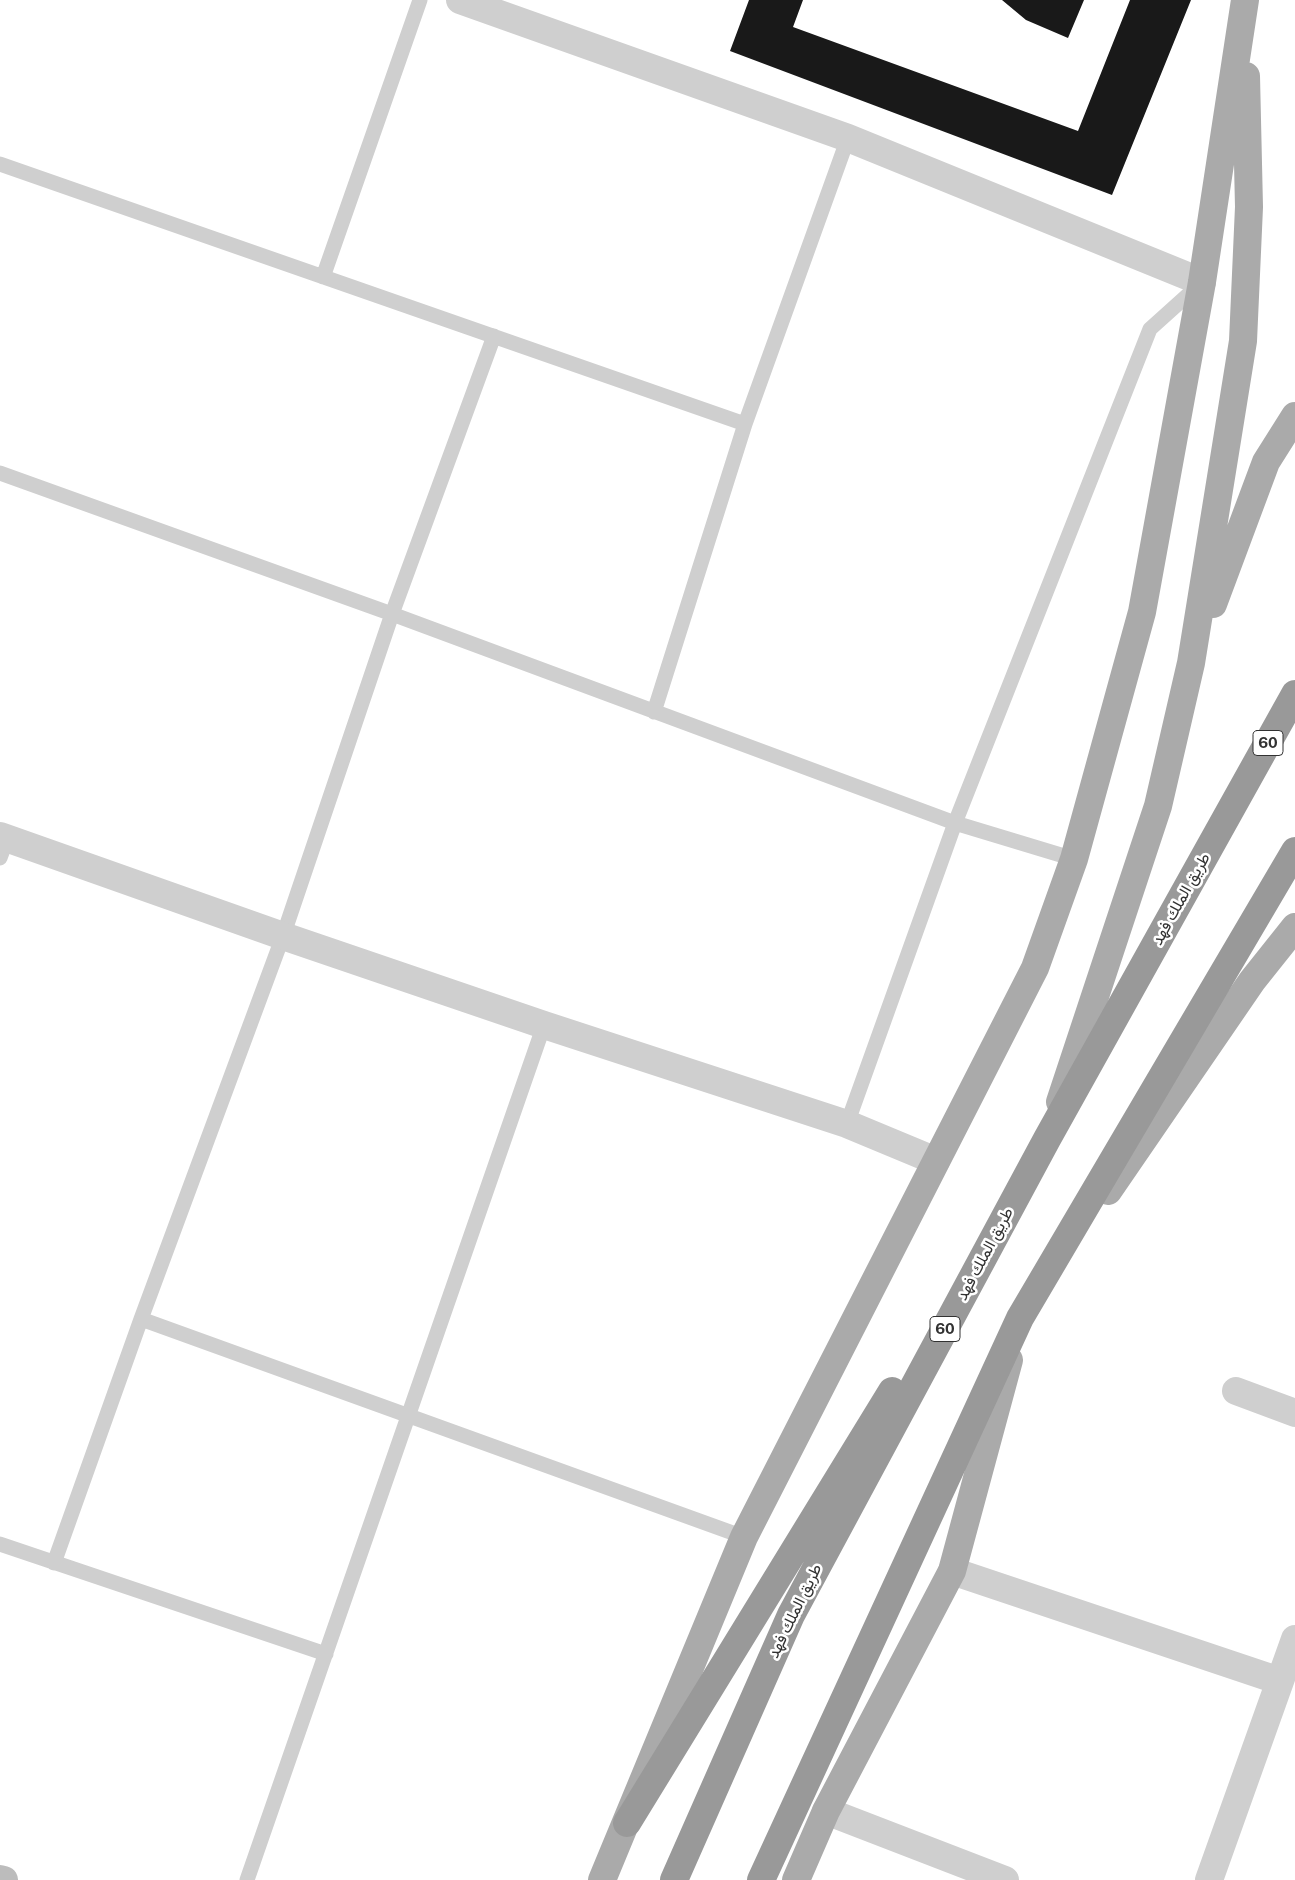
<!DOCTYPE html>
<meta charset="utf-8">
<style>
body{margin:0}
canvas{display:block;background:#fff}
</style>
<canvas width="1295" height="1880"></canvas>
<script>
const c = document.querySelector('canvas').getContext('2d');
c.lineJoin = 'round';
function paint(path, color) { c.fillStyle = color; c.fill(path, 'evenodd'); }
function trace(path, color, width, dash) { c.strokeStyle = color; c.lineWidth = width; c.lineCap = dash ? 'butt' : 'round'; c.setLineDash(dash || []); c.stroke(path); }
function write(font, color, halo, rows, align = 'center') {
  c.font = font + ' "Public Sans",Vazirmatn,sans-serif'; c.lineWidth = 5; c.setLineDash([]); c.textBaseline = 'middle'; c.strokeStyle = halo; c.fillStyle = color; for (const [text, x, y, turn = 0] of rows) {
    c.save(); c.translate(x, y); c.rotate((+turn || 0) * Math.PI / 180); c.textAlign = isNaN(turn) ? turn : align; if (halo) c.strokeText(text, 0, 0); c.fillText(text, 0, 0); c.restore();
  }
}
paint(new Path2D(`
 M749,0h54l-10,27 285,104 52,-131h61l-79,195 -382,-144z
 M1002,0h82l-16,38 -42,-18z`), '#191919');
trace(new Path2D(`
 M0,164l745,260
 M323,277l97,-277
 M0,473l392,141 563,209 119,36
 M654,712l91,-288 103,-286
 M0,858l7,-19
 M847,1124l108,-301 195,-494 50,-45
 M141,1319l603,218
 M0,1544l326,110
 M54,1563l87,-244 142,-383 109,-322 102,-278
 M247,1880l297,-855`), '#cfcfcf', 15);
trace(new Path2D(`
 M460,0l388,138 354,144
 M0,836l283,100 261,89 303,99 89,37
 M1236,1391l59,22
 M952,1571l328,110
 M826,1811l179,69
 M1209,1880l86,-241`), '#cfcfcf', 28);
trace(new Path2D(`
 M0,1879l4,1`), '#bcbcbc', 28);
trace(new Path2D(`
 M1213,604l53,-142 29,-46
 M1060,1102l98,-296 33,-143 52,-322 6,-134 -3,-131
 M1108,1191l144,-210 43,-54
 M602,1880l142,-343 291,-569 39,-109 68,-247 60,-330 43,-282
 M796,1880l30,-69 126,-240 57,-211`), '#aaa', 28);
trace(new Path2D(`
 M627,1823l265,-432
 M674,1880l117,-265 256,-476 248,-445
 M761,1880l259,-562 275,-467`), '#999', 28);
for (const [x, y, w] of [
 [1268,743,30],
 [945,1329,30]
]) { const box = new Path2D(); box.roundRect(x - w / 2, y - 12.5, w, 25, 4); c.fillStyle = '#fff'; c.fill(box); trace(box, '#323232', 1); }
write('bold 15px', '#323232', null, [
 ["60",1268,743],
 ["60",945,1329]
]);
write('16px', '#323232', '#fff', [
 ["طريق الملك فهد",1181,899,-61],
 ["طريق الملك فهد",985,1254,-62],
 ["طريق الملك فهد",795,1611,-64]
]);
</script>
